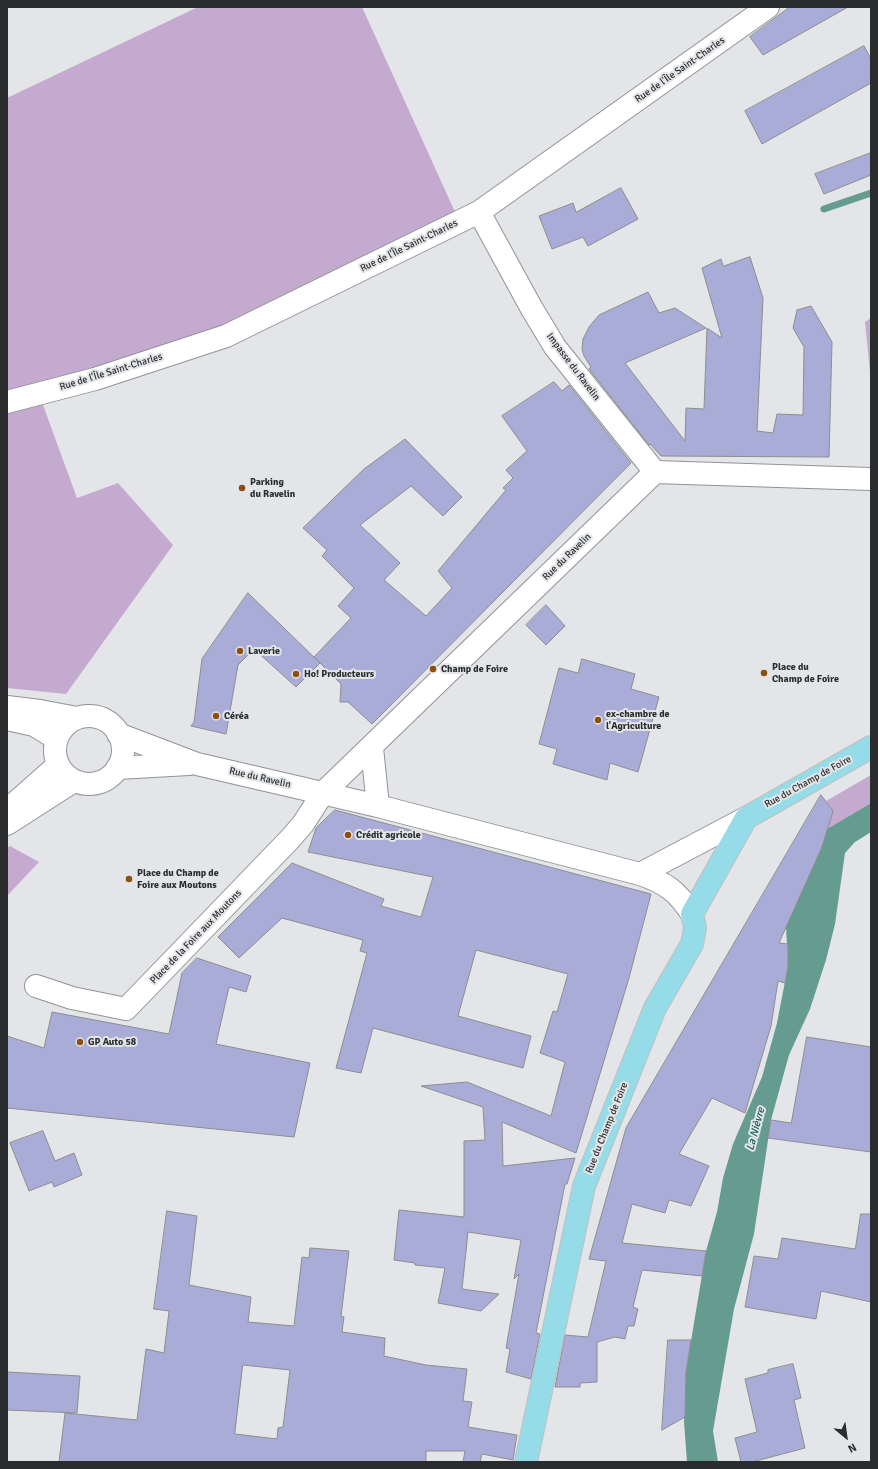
<!DOCTYPE html>
<meta charset="utf-8">
<style>
body{margin:0}
#map{position:relative;width:878px;height:1469px;overflow:hidden;background:#e3e5e8;font-family:Signika,sans-serif}
canvas{display:block}
.frame{position:absolute;inset:0;border:8px solid #2b2c2d;pointer-events:none}
.north{position:absolute;left:826px;top:1417px;width:40px;height:40px;-webkit-text-stroke:3px #e3e5e8;paint-order:stroke;rotate:151deg;font-size:11px;font-weight:700;line-height:16px;text-align:center;color:#2b2c2d}
.north::after{content:'';display:block;margin:auto;width:14px;height:18px;background:#2b2c2d;clip-path:polygon(50% 0,100% 100%,50% 72%,0 100%)}
</style>
<div id="map">
<canvas width="878" height="1469"></canvas>
<div class="frame"></div>
<div class="north">N</div>
</div>
<script>
const c = document.querySelector('canvas').getContext('2d');
c.lineJoin = 'round';
function paint(path, color) { c.fillStyle = color; c.fill(path, 'evenodd'); }
function trace(path, color, width, dash) { c.strokeStyle = color; c.lineWidth = width; c.lineCap = dash ? 'butt' : 'round'; c.setLineDash(dash || []); c.stroke(path); }
function write(font, color, halo, rows, align = 'center') {
  c.font = font + ' Signika,sans-serif'; c.lineWidth = 4; c.setLineDash([]); c.textBaseline = 'middle'; c.strokeStyle = halo; c.fillStyle = color; for (const [text, x, y, turn = 0] of rows) {
    c.save(); c.translate(x, y); c.rotate((+turn || 0) * Math.PI / 180); c.textAlign = isNaN(turn) ? turn : align; if (halo) c.strokeText(text, 0, 0); c.fillText(text, 0, 0); c.restore();
  }
}
paint(new Path2D(`
 M198,7h164l93,205 -243,118 -176,56 41,112 41,-15 55,62 -107,149 -59,-6v-590z
 M871,318v64l-6,-60z
 M871,775v28l-44,26 6,-18 -7,-10z
 M10,846l29,16 -32,34v-48z`), '#c5aad0');
paint(new Path2D(`
 M871,803v29l-16,10 -10,11 -10,71 -9,36 -16,49 -21,46 -18,65 -17,114 -20,75 -21,122 5,31h-31l-3,-40 1,-45 21,-126 11,-39 6,-34 10,-34 29,-67 15,-54 11,-57 -2,-40 41,-97z`), '#659c8f');
trace(new Path2D(`
 M824,209l47,-16`), '#659c8f', 7);
const building = new Path2D(`
 M790,7h58l-85,48 -13,-18z
 M864,46l7,13v24l-109,61 -17,-33z
 M871,153v22l-47,19 -9,-20z
 M621,188l17,31 -50,27 -5,-9 -31,12 -13,-33 34,-13 3,9z
 M750,257l13,41 -6,133 16,2 4,-19 26,1 1,-68 -11,-19 4,-18 14,-4 21,36 -3,115 -168,-1 -11,-12 -1,1 -60,-76 2,-2 -7,-11 -2,-7 1,-10 6,-12 10,-12 49,-23 11,21 16,-5 31,20 -81,35 60,78 1,-33 18,1 3,-81 15,10 -20,-70 19,-9 2,7z
 M554,382l8,9 7,-6 62,78 -259,261 -24,-22h-8l1,-18 -27,-27 37,-39 -13,-12 16,-18 -32,-32 5,-6 -24,-22 61,-59 41,-30 57,58 -19,19 -32,-30 -51,39 40,38 -16,17 42,36 26,-28 -14,-17 68,-81 -3,-2 10,-10 -7,-8 21,-19 -25,-35z
 M248,593l72,70 -24,24 -42,-38 -16,16 -12,69 -35,-8 3,-4 8,-63z
 M546,605l19,21 -19,19 -20,-20z
 M582,659l53,15 -4,15 28,8 -21,75 -28,-9 -3,17 -54,-16 4,-15 -18,-5 20,-76 19,5z
 M821,795l12,16 -11,36 -43,96 9,1v22l-3,17 -7,-2 -7,45 -26,87 -33,-15 -33,56 30,12 -18,40 -22,-6 -4,13 -33,-9 -10,39 84,8 -4,25 -60,-6 -9,37 5,2 -4,17h-6l-3,13 -10,-2 -18,5v40l-17,1v4h-25l10,-52 23,2 18,-76 -17,-2 37,-131z
 M335,810l316,84 -22,84 -53,175 -74,-31 1,44 72,-8 -8,26h-2l-29,149 4,1 -9,45 -25,-7 4,-23 -4,-1 13,-74 -5,5 7,-39 -53,-8 -6,57 37,5 -18,17 -43,-8 7,-35 -30,-3v-2l-21,-3 5,-50 65,7v-76l21,-1 -2,-33 -62,-21 46,-4 84,34 14,-54 -25,-9 13,-42 4,1 11,-38 -92,-24 -18,66 73,20 -8,32 -150,-40 -12,45 -25,-5 31,-115 -7,-2 3,-11 -81,-22 -43,40 -21,-21 74,-74 92,36 -3,7 40,11 12,-40 -125,-25 8,-24z
 M197,958l54,18 -5,16 -17,-5 -13,57 94,19 -16,74 -287,-29v-72l37,12 8,-36 117,22 13,-61z
 M807,1037l64,10v105l-103,-14 3,-18 20,3z
 M43,1131l12,30 19,-8 8,22 -28,12 -2,-5 -23,9 -19,-48z
 M167,1211l30,5 -8,69 62,12 -3,25 46,4 8,-69 7,1 1,-10 39,3 -8,65 3,1 -2,15 43,6 -1,18 42,9 41,4 -4,32 9,1 -4,25 49,8 -4,25 -31,-6 -2,8h-17l2,-11h-39v11h-367l6,-49 72,7 9,-71 18,4 5,-42 -15,-2zM243,1365l47,5 -7,57 -5,1 -1,11 -42,-5z
 M861,1214h10v88l-50,-11 -5,28 -71,-12 9,-51 24,3 4,-21 73,11z
 M668,1340h23l-5,32 -1,45 -23,13z
 M793,1364l8,34 -7,2 11,48 -53,14h-11l-6,-24 22,-6 -12,-53 23,-6v-3z
 M7,1372l73,4 -3,37 -70,-3z`);
paint(building, '#a8acd7');
trace(building, '#8d8d90', 1);
const street = new Path2D(`
 M479,212l53,97 23,38 100,125
 M7,402l88,-23 131,-43 253,-124 289,-205
 M36,986l36,12 54,11 164,-170 13,-15 20,-31`);
const secondary = new Path2D(`
 M7,707l33,4 37,7
 M55 750a34 34 0 1 1 68 0a34 34 0 1 1-68 0Z
 M7,719l27,6 23,14
 M118,734l79,30 181,42 262,68c26,9 37,17 52,40
 M372,748l6,58
 M117,768l72,-4
 M323,793l332,-321 216,7
 M7,810l51,-45
 M7,824l67,-43
 M640,874l106,-56`);
const primary = new Path2D(`
 M526,1462l58,-276 71,-178 37,-64 3,-16 -3,-14 54,-96 125,-71`);
trace(street, '#919395', 24);
trace(secondary, '#919395', 24);
trace(primary, '#bfc0c0', 24);
trace(street, '#fff', 22);
trace(secondary, '#fff', 22);
trace(primary, '#96dbe8', 22);
for (const [x, y, r, color] of [
 [242,488,4,"#8c500e"],
 [240,651,4,"#8c500e"],
 [433,669,4,"#8c500e"],
 [764,673,4,"#8c500e"],
 [296,674,4,"#8c500e"],
 [216,716,4,"#8c500e"],
 [598,720,4,"#8c500e"],
 [348,835,4,"#8c500e"],
 [129,879,4,"#8c500e"],
 [80,1042,4,"#8c500e"]
]) { const dot = new Path2D(); dot.arc(x, y, r, 0, 2 * Math.PI); c.fillStyle = color; c.fill(dot); trace(dot, '#e3e5e8', 1.5); }
write('10px', '#2b2c2d', '#e3e5e8', [
 ["Rue de l'Île Saint-Charles",680,70,-35],
 ["Rue de l'Île Saint-Charles",409,246,-26],
 ["Impasse du Ravelin",573,367,53],
 ["Rue de l'Île Saint-Charles",111,372,-17],
 ["Rue du Ravelin",567,557,-44],
 ["Rue du Ravelin",260,778,13],
 ["Rue du Champ de Foire",808,782,-29],
 ["Place de la Foire aux Moutons",196,937,-46],
 ["Rue du Champ de Foire",607,1128,-68]
]);
write('bold 10px', '#2b2c2d', '#e3e5e8', [
 ["Parking",250,482],
 ["du Ravelin",250,494],
 ["Laverie",248,651],
 ["Place du",772,667],
 ["Champ de Foire",772,679],
 ["Champ de Foire",441,669],
 ["Ho! Producteurs",304,674],
 ["ex-chambre de",606,714],
 ["l'Agriculture",606,726],
 ["Céréa",224,716],
 ["Crédit agricole",356,835],
 ["Place du Champ de",137,873],
 ["Foire aux Moutons",137,885],
 ["GP Auto 58",88,1042]
], 'left');
write('italic 11px', '#135e50', '#e3e5e8', [
 ["La Nièvre",756,1129,-75]
]);
</script>
